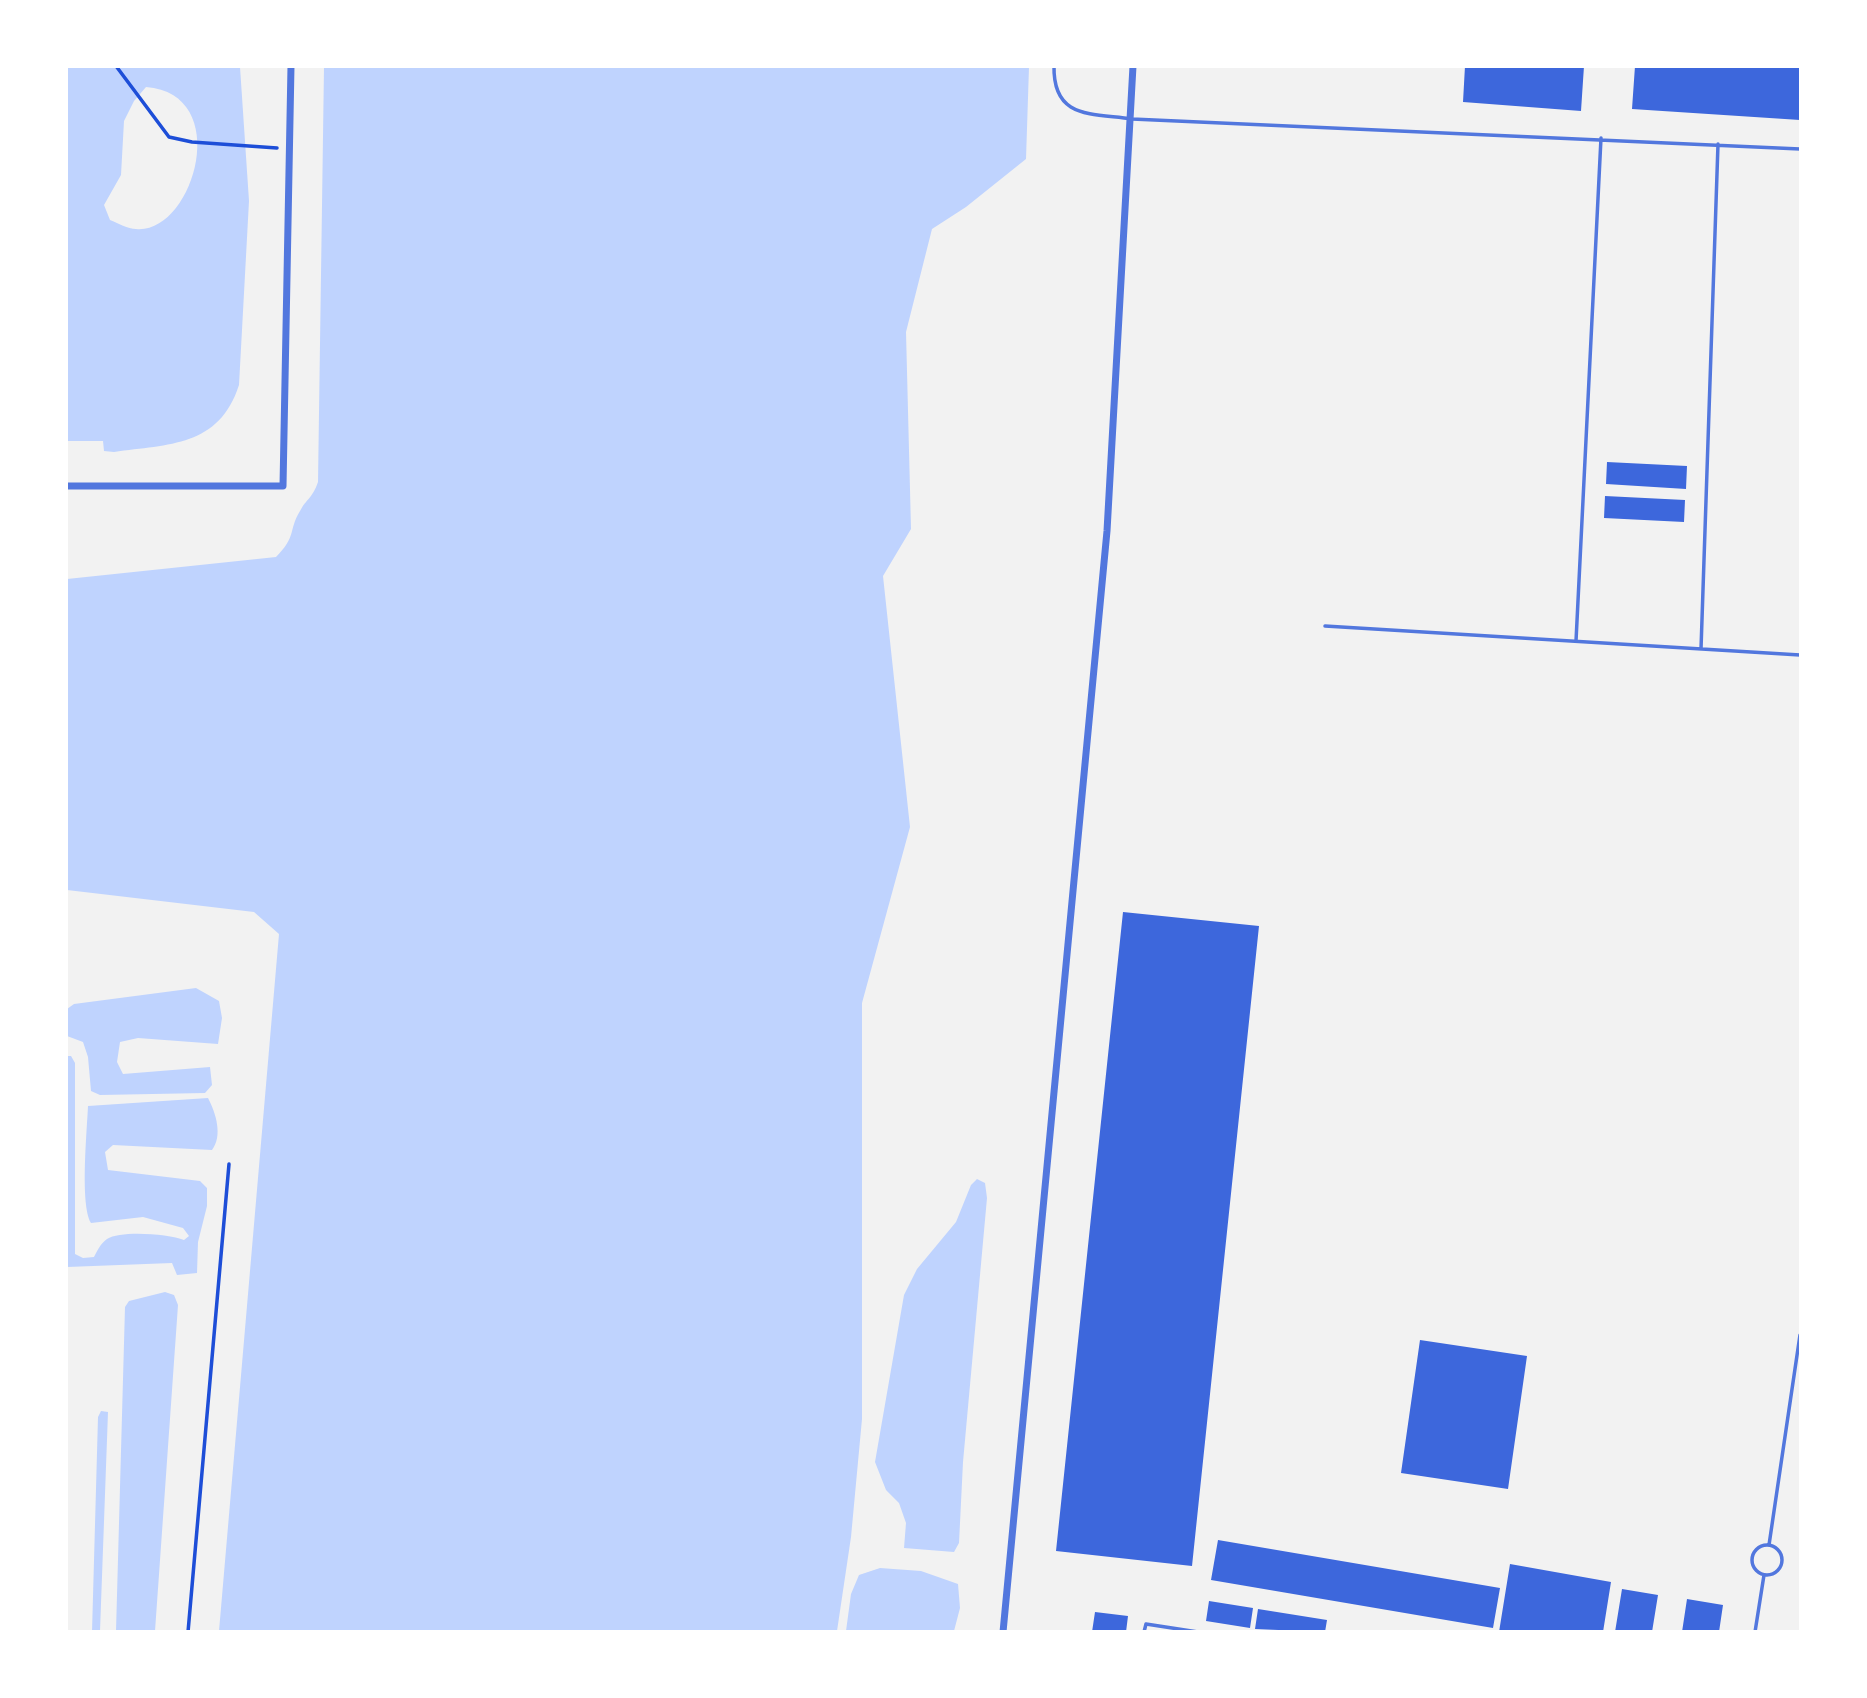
<!DOCTYPE html>
<style>
body{margin:0}
#map{position:relative;width:1867px;height:1698px;overflow:hidden;background:#f2f2f2;font-family:"Noto Sans",sans-serif}
canvas{display:block}
.frame{position:absolute;inset:0;border:68px solid #fff;pointer-events:none}
</style>
<div id="map">
<canvas width="1867" height="1698"></canvas>
<div class="frame"></div>
</div>
<script>
const c = document.querySelector('canvas').getContext('2d');
c.lineJoin = 'round';
function paint(path, color) { c.fillStyle = color; c.fill(path, 'evenodd'); }
function trace(path, color, width, dash) { c.strokeStyle = color; c.lineWidth = width; c.lineCap = dash ? 'butt' : 'round'; c.setLineDash(dash || []); c.stroke(path); }
paint(new Path2D(`
 M66,67h174l9,134 -10,184c-20,62 -70,59 -125,67l-10,-1 -1,-10h-36zM146,87c89,7 47,148 -10,142 -8,0 -18,-6 -26,-9l-6,-15 17,-30 3,-54 10,-20z
 M324,67h705l-3,92 -60,48 -34,22 -26,103 5,197 -28,47 27,251 -48,176v416l-11,118 -14,94h-618l60,-697 -25,-22 -187,-22v-311l209,-22c21,-21 12,-26 24,-46 6,-12 12,-12 18,-29z
 M196,988l23,13 3,17 -4,26 -80,-6 -18,4 -3,20 6,12 87,-7 2,18 -7,8 -105,2 -9,-4 -3,-34 -5,-15 -16,-6v-27l7,-5z
 M66,1056h5l4,7v191l8,4 11,-1c3,-6 7,-14 13,-18 14,-9 62,-5 77,1l5,-4 -6,-8 -40,-11 -52,6c-11,-19 -4,-92 -3,-117l120,-8c8,15 15,38 4,52l-99,-5 -8,7 3,18 92,11 7,7v18l-9,36 -1,31 -20,2 -5,-12 -105,4z
 M977,1179l8,4 2,15 -24,264 -4,81 -5,9 -50,-4 2,-25 -7,-20 -13,-13 -11,-28 29,-167 13,-26 39,-47 15,-37z
 M165,1292l9,3 4,10 -23,326h-39l9,-324 4,-6z
 M101,1411l7,1 -8,219 -8,1 6,-215z
 M880,1568l41,3 37,13 2,24 -6,23h-108l5,-37 8,-19z`), '#bfd3fe');
paint(new Path2D(`
 M1465,66h119l-3,45 -118,-9z
 M1635,66h165v54l-168,-11z
 M1607,462l80,4 -1,23 -80,-5z
 M1605,496l80,4 -1,22 -80,-4z
 M1123,912l136,14 -67,640 -136,-15z
 M1420,1340l107,16 -19,133 -107,-16z
 M1218,1540l282,48 -7,40 -282,-48z
 M1510,1564l101,18 -8,50h-104z
 M1622,1589l36,6 -6,37h-37z
 M1687,1599l36,6 -4,27h-37z
 M1209,1601l44,7 -3,20 -44,-7z
 M1258,1609l69,11 -2,12 -70,-3z
 M1095,1612l33,4 -2,16h-34z`), '#3d67dc');
trace(new Path2D(`
 M116,66l53,71 23,5 85,6
 M188,1632l41,-468`), '#1d4ed8', 3.5);
trace(new Path2D(`
 M1054,66c-1,53 37,47 78,53l668,30
 M1325,626l475,29
 M1576,641l25,-503
 M1701,649l17,-505
 M1752 1560a15 15 0 1 1 30 0a15 15 0 1 1-30 0Z
 M1769,1545l31,-210
 M1144,1632l2,-8 52,8
 M1755,1632l9,-57`), '#5277de', 3.5);
trace(new Path2D(`
 M66,486h217l8,-420
 M1003,1632l104,-1101 26,-465`), '#5277de', 7);
</script>
